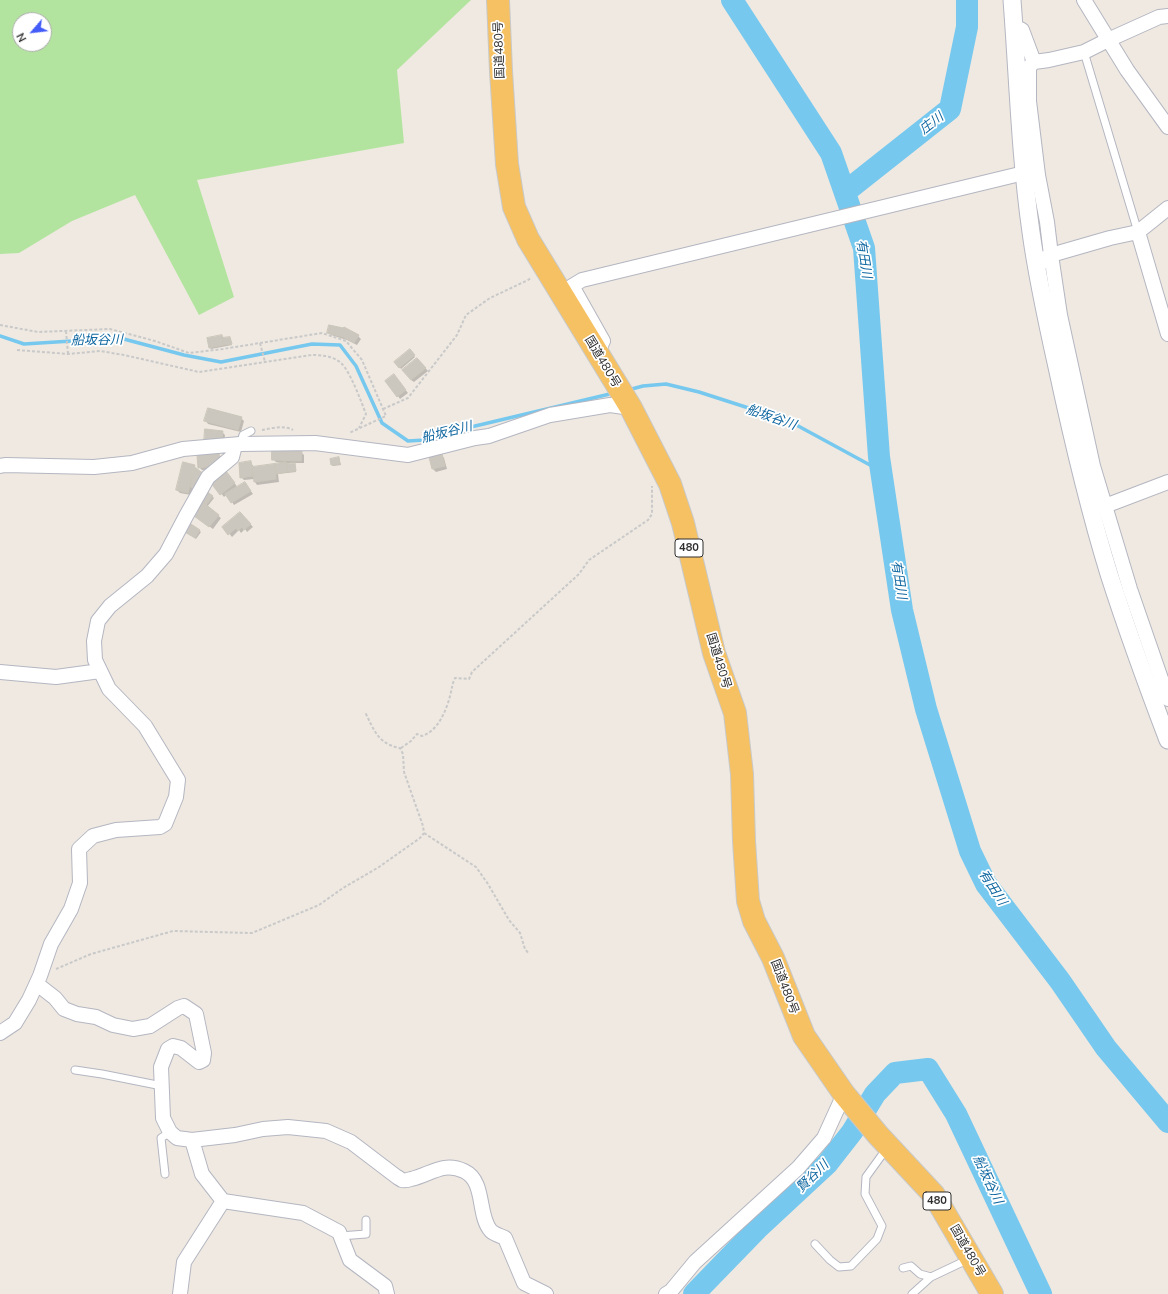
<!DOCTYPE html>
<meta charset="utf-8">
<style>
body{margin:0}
#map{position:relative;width:1168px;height:1294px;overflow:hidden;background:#efe9e1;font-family:"Nunito Sans",sans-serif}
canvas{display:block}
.north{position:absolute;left:12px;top:12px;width:40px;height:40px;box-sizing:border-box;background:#fff;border:1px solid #ababab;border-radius:50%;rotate:242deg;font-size:11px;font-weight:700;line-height:16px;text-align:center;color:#2e2e2e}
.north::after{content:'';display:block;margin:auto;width:14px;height:18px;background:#445cf8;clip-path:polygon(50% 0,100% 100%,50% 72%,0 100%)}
</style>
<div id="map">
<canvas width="1168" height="1294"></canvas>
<div class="north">N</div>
</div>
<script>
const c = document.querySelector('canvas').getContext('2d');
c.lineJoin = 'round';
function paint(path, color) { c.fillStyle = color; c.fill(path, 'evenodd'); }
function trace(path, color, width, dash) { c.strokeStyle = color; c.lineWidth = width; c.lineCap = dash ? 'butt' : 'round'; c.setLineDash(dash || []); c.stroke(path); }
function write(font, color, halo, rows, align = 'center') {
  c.font = font + ' "Nunito Sans","Noto Sans JP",sans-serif'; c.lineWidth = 3.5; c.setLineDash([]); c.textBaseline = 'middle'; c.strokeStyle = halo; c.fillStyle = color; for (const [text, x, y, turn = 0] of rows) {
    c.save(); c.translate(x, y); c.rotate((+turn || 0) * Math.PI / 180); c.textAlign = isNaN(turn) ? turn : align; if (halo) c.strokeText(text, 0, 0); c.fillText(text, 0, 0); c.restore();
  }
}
paint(new Path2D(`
 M0,0h471l-74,70 7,73 -207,37 37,117 -35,18 -64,-120 -63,26 -53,32 -19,1zM20,20h24v24h-24z`), '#b3e49f');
paint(new Path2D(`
 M328,332l30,4 3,3 -4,6 -10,-5 -16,-5z
 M222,337l1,2 7,-1 2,7 -21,4 -1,-1z
 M410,351l5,6 -14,12 -5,-7z
 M420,362l8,9 -14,11 -3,-2z
 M396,378l12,15 -8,6 -2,-3z
 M241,418l3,3 -3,11 -33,-8 -2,-3z
 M222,432l3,3 -1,11 -16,-2z
 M301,452l3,3v8h-20l2,2h9l1,7 -18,2 1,8 -22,3 -2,-3 -1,-3 -10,1 -3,-3 10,-14 3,4 29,-3v-1l-7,-1 -3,-3z
 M218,454l3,3 1,8 -5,4 -15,1 -3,-3z
 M442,455l2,3 3,11 -11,3 -3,-3 -3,-11z
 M339,458l2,7 -8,1 -1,-1z
 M183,463l12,3h-1l-3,9 2,1 2,-9 2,3 10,8 -10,14 -4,-4 -2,7 -11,-2 -3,-3z
 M229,475l9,13 7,-5 8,11 -19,11 -7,-11 -3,3 -11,-14z
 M206,492l8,6 -7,9 14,11 -8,11 -15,-11 1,-7z
 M243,516l10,11 -6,5 -2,-3 -4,4 -2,-3 -7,7 -8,-10z
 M189,523l12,9 -5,7 -11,-8z`), '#0003');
trace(new Path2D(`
 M0,336l24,8 96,-6 64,17 37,7 91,-18 28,1 16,21 26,57 26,18 17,-1 46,-13 143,-34
 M628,390l15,-4 23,-2 33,8 90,29 92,50`), '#76c8ee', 3.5);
trace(new Path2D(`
 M732,0l99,153 33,95 15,209 23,153 24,99 44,142 16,33 74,97 46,67 62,74
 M845,192l105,-83 17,-82v-27
 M694,1294l63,-65 70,-65 25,-32 23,-38 20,-21 33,-4 28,45 85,180`), '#76c8ee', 22);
const building = new Path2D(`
 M329,325l14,3 1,-1 15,8 -5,8 -11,-6 -16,-4z
 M222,335l2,10 -15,3 -2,-10z
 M230,337l2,7 -8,1 -2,-7z
 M410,349l5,6 -16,13 -5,-6z
 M417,358l9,10 -15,12 -9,-10z
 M394,374l12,16 -9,7 -12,-16z
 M208,408l34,9 -4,13 -34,-9z
 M205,429l18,2 -2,13 -17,-2z
 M272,450l30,1 -1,10 -29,-1z
 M219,453l1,10 -6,3 -16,2 -1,-13z
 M442,454l3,12 -13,3 -3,-12z
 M339,457l1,7 -9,1 -1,-6z
 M251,461l2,15 -13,2 -1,-15z
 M183,462l12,3 -7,28 -12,-3z
 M286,462l1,10 -11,2 -2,-10z
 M295,463l1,8 -9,1 -1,-8z
 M274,464l2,15 -22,3 -2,-15z
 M196,468l9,7 -11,15 -4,-4 3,-15z
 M226,471l9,12 -15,12 -9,-12z
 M245,482l6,9 -20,12 -6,-9z
 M206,491l7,5 -7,9 -2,-2 -6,8 -5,-3z
 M204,503l15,12 -10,12 -15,-11z
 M240,512l11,12 -7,6 -2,-3 -4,4 -2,-3 -8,7 -6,-8z
 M188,522l12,8 -5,8 -12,-7z`);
paint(building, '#cbc7bf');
trace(building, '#cbc6ba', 1);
const service = new Path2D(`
 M1084,52l54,180
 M240,444l3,-9 8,-4
 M75,1070l27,4 60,12
 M165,1174l-4,-36 9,-6
 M340,1236l26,-2v-14
 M815,1244l15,16 9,7 12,-1 26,-27 5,-13 -17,-32 1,-17 21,-29
 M903,1268l8,-2 9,8 11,3 38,-18
 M912,1294l19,-17`);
const minor = new Path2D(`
 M1084,0l43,70 41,57
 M1014,26l8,4 12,32 15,-2 35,-8 24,-12 51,-23 9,-1
 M1034,62l-5,5v34l9,74 9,47 4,33 -4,2 1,5
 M1138,232l30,102
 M597,354l6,-13 -31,-55 10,-6 442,-107
 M0,466l5,-1 89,2 38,-4 51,-14 57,-5 75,-1 93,12 67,-17 14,-2 61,-21 60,-10 21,3
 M1084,466h9l37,123 38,110
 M1093,466l-33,-151 -9,-60 59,-17 28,-6 30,-24
 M1105,506l63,-24
 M0,672l56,5 44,-6
 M37,984l18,14 9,11 13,5 19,3 17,8 20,4 17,-3 28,-18 6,-2 12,8 8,39 -1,7 -4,2 -18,-14 -8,-2 -5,3 -7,18 2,51 7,14 7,6 15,2 43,-5 28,-6 25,-2 38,4 25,11 46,35c2,1 3,2 5,3 3,1 6,0 9,-1 19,-4 32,-18 53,-8 22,10 13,45 27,60 3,3 10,5 14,7l19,45 22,11
 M0,1033l15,-10 14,-23 11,-24 11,-32 20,-35 9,-26 -1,-34 14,-13 23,-6 44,-3 5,-3 11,-27 2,-17 -33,-54 -36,-37 -14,-29 -1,-19 4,-20 12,-15 37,-30 19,-22 20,-38 22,-39 24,-20 3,-12
 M192,1140l10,34 21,27 80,12 36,19 11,28 35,26 2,8
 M180,1294l4,-32 39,-61
 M666,1294l5,-3 24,-29 103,-94 26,-30 20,-44`);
const tertiary = new Path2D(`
 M1012,0c6,77 8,155 19,232 6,45 16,90 26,135 15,70 31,139 52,207 18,56 38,111 59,166`);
const trunk = new Path2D(`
 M498,0l3,71 6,93 7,43 14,32 103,169 39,76 13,39 31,130 21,60 7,61 2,67 4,60 6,20 19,37 31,78 40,58 34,41 56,60 58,99`);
trace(service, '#b4b6c1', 9);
trace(minor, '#b4b6c1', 16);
trace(tertiary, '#b4b6c1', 19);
trace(trunk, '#c9c9c9', 24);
trace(new Path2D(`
 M0,325l38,7 72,-3 45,12 34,12 34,-4 99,-16 24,8 16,19 24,56 -37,17
 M66,331l2,23
 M260,343l5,19
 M17,350l51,4 32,-3 24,4 75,17 113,-17c10,0 21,1 29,8 9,8 20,38 25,51l-7,14
 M383,409l25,-11 49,-63 9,-20 24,-17 38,-18 3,-2
 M262,430c10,-2 22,-5 31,0
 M401,748l10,-7 6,-7 5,2c16,-5 24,-25 28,-40 2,-7 2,-12 5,-18l14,1 3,-7 107,-98 10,-14 59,-40 4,-6v-28
 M424,833l52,34 12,17 21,36 11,13 5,16 4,5
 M56,969l35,-15 82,-23 79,2 67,-28 24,-17 36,-21 41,-29 4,-5 -1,-7 -19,-54 -1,-18 -3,-6c-22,-4 -26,-18 -35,-36`), '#c9c9c9', 2, [3, 2]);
trace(service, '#fff', 7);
trace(minor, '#fff', 14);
trace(tertiary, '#fff', 17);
trace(trunk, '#f6c162', 22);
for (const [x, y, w] of [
 [689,548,28],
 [937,1201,28]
]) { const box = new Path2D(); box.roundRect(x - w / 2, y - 9, w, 18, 3); c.fillStyle = '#fff'; c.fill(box); trace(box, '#2e2e2e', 1); }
write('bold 11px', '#2e2e2e', null, [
 ["480",689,548],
 ["480",937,1201]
]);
write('12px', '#2e2e2e', '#fff', [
 ["国道480号",500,50,-92],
 ["国道480号",602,362,59],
 ["国道480号",718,661,73],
 ["国道480号",784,987,69],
 ["国道480号",967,1251,60]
]);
write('italic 13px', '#0f67a1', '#fff', [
 ["庄川",932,124,-38],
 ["有田川",863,259,81],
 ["船坂谷川",97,341,-1],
 ["船坂谷川",771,418,19],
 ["船坂谷川",447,433,-14],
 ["有田川",898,580,81],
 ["有田川",992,888,57],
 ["賢谷川",813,1177,-44],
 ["船坂谷川",987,1180,65]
]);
</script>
